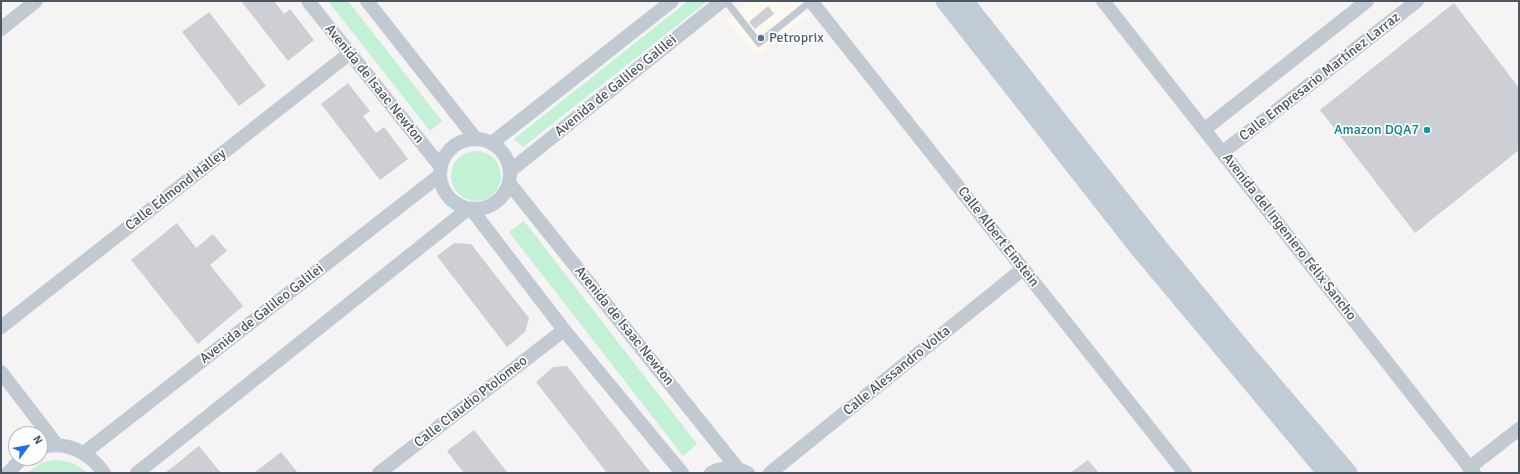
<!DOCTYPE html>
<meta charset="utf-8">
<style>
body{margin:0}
#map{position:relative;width:1520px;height:474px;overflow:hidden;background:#f5f3f3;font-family:Signika,sans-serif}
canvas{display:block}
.frame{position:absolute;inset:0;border:2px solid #4a5661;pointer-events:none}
.north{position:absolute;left:8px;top:426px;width:40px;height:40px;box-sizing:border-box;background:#fff;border:1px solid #b7bbc0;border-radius:50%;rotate:58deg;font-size:11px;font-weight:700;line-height:16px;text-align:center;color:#4a5661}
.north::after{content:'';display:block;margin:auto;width:14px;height:18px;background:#1a73e8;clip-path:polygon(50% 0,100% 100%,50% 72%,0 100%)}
</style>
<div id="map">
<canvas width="1520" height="474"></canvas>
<div class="frame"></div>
<div class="north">N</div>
</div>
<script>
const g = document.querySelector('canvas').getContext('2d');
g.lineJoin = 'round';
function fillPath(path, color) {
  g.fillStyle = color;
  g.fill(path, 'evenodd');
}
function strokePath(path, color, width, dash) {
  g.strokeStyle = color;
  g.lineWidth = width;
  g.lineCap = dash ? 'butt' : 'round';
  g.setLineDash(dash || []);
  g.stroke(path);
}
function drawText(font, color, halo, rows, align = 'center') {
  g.font = font + ' Signika,sans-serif';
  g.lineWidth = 3.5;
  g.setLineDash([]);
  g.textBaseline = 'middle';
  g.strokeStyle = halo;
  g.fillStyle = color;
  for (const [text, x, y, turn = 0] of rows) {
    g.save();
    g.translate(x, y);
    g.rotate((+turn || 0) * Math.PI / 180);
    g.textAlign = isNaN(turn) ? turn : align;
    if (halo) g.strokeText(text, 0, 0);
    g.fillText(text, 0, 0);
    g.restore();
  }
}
fillPath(new Path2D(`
 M751 1H797L808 15 757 56 727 19Z`), '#fdf9ef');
fillPath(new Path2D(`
 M328 1H348L442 121 430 131Z
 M688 1H708L523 147 514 139Z
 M451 176a25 25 0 1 1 50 0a25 25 0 1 1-50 0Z
 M524 221 697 444 683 456 509 232Z
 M56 460C69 461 78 464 87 473H27L41 463Z`), '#c3f1d5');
fillPath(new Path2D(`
 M241 1H274L284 14 290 9 314 40 288 61Z
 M1454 3 1519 88V150L1415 233 1320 110Z
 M768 6 774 14 755 29 749 22Z
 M209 12 266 86 239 106 182 32Z
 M348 83 370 111 363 116 376 133 384 127 408 159 380 180 321 104Z
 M177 223 196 248 213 234 227 251 210 265 243 306 198 344 131 260Z
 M454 243 471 244 529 318 525 332 507 347 437 256Z
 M567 366 651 473H607L536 382 553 367Z
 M474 430 508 473H464L447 451Z
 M199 446 221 473H165Z
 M281 452 298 473H254Z
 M1088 460 1099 473H1070Z`), '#cdcfd5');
strokePath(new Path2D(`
 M726 1 759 43 811 1`), '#c1cad2', 7);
strokePath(new Path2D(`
 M308 1 441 167
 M367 1 476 139
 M811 1 1185 473
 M1103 1 1474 473
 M1 29 36 1
 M1205 129 1367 1
 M440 174a35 35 0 1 1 70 0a35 35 0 1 1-70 0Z
 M492 143 672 1
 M1223 152 1417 1
 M510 171 722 1
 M509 183 738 469
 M472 210 564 330 682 473
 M1 327 350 53
 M1 372 57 445
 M40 448C65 439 90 453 104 473
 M84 453 440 175
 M1469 468 1519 429
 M8 473 22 458
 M137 473 468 209
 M379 473 564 330
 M711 473C723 466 735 467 748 473
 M770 473 1023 269`), '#c1cad2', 14);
strokePath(new Path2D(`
 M945 1 1138 247 1327 473
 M964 1 1158 247 1238 344 1348 473`), '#c1cbd6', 19);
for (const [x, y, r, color] of [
 [761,38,4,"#5c6f8a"],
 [1427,130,4,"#0f9aa8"]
]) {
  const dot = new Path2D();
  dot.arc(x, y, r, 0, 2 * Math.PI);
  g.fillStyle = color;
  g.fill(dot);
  strokePath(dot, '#fff', 1.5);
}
drawText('14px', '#4e5e75', '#fff', [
 ["Petroprix",769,38]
], 'left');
drawText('14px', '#4a5661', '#fff', [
 ["Calle Empresario Martínez Larraz",1320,77,-38],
 ["Avenida de Isaac Newton",374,84,51],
 ["Avenida de Galileo Galilei",616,86,-39],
 ["Calle Edmond Halley",176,190,-38],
 ["Calle Albert Einstein",998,237,52],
 ["Avenida del Ingeniero Félix Sancho",1289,237,52],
 ["Avenida de Galileo Galilei",262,314,-38],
 ["Avenida de Isaac Newton",624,326,51],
 ["Calle Alessandro Volta",897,371,-39],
 ["Calle Claudio Ptolomeo",471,402,-38]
]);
drawText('14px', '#0d838f', '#fff', [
 ["Amazon DQA7",1419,130]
], 'right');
</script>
